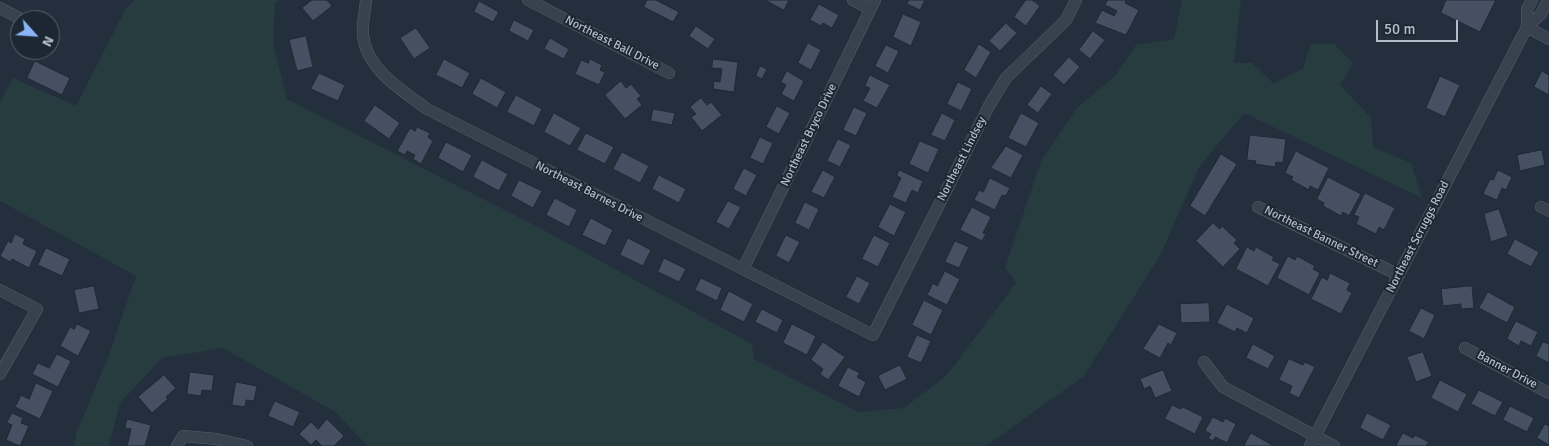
<!DOCTYPE html>
<style>
body{margin:0}
#map{position:relative;width:1549px;height:446px;overflow:hidden;background:#242f3e;font-family:Signika,sans-serif}
canvas{display:block}
.north{position:absolute;left:10px;top:10px;width:50px;height:50px;box-sizing:border-box;background:#1d2633;border:1px solid #59626f;border-radius:50%;rotate:116deg;font-size:14px;font-weight:700;line-height:20px;text-align:center;color:#b4bcc9}
.north::after{content:'';display:block;margin:auto;width:18px;height:22px;background:#8ab4f8;clip-path:polygon(50% 0,100% 100%,50% 72%,0 100%)}
.scale{position:absolute;left:1376px;top:20px;width:82px;height:22px;box-sizing:border-box;border:2px solid #b4bcc9;border-top:0;padding-left:6px;font-size:15px;line-height:18px;white-space:nowrap;color:#b4bcc9;-webkit-text-stroke:4px #1d2633;paint-order:stroke}
</style>
<div id="map">
<canvas width="1549" height="446"></canvas>
<div class="north">N</div>
<div class="scale">50 m</div>
</div>
<script>
const g = document.querySelector('canvas').getContext('2d');
g.lineJoin = 'round';
function fillPath(path, color) {
  g.fillStyle = color;
  g.fill(path, 'evenodd');
}
function strokePath(path, color, width, dash) {
  g.strokeStyle = color;
  g.lineWidth = width;
  g.lineCap = dash ? 'butt' : 'round';
  g.setLineDash(dash || []);
  g.stroke(path);
}
function drawText(font, color, halo, rows, align = 'center') {
  g.font = font + ' Signika,sans-serif';
  g.lineWidth = 4;
  g.setLineDash([]);
  g.textBaseline = 'middle';
  g.strokeStyle = halo;
  g.fillStyle = color;
  for (const [text, x, y, turn = 0] of rows) {
    g.save();
    g.translate(x, y);
    g.rotate((+turn || 0) * Math.PI / 180);
    g.textAlign = isNaN(turn) ? turn : align;
    if (halo) g.strokeText(text, 0, 0);
    g.fillText(text, 0, 0);
    g.restore();
  }
}
fillPath(new Path2D(`
 M134 0H280L275 3 273 43 287 99 540 228 752 344 754 359 859 412 904 408 946 376 1016 283 1005 268 1041 161 1077 108 1115 76 1136 45 1174 39 1182 0H1241L1234 63H1252L1274 84 1303 68 1311 44H1334L1353 63 1340 85 1371 118 1373 147 1411 163 1422 198 1244 113 1199 167 1161 254 1084 376 986 446H368L335 412 223 348 162 358 120 403 109 446H74L77 432 110 352 136 276 0 201V102L13 78 76 106 125 10Z`), '#263c3f');
const building = new Path2D(`
 M312 0H327L332 6 313 21 302 8Z
 M647 0H656L679 12 673 22 644 7Z
 M765 0H789L784 10Z
 M909 0H925L920 10 907 4Z
 M1026 0H1032L1040 6 1026 26 1014 17Z
 M1108 0H1126L1125 3 1139 10 1126 35 1095 23 1102 10 1114 16 1117 11 1105 5Z
 M1446 0H1496L1480 32 1441 13Z
 M479 1 499 12 493 22 474 12Z
 M819 4 839 15 832 28 823 23 821 26 810 20Z
 M903 14 921 22 911 46 893 37Z
 M514 20 534 30 528 41 509 31Z
 M1006 23 1017 33 1000 51 989 41Z
 M696 26 715 39 708 49 689 36Z
 M416 28 430 48 414 59 400 38Z
 M1093 31 1105 40 1090 59 1079 50Z
 M306 36 313 67 297 71 289 40Z
 M550 38 569 49 564 59 544 49Z
 M808 43 821 50 811 70 798 63Z
 M979 44 991 52 976 78 964 70Z
 M886 45 899 51 888 73 875 66Z
 M1069 57 1080 67 1064 85 1053 75Z
 M444 59 470 73 462 88 436 75Z
 M590 59 602 65 600 70 605 72 599 85 575 74 581 60 588 63Z
 M713 59 738 62 734 92 713 89 714 81 720 82 722 69 712 68Z
 M35 61 70 78 62 95 27 78Z
 M760 66 767 69 762 79 756 76Z
 M787 71 804 81 794 101 781 94 786 85 781 82Z
 M1542 71 1549 75V95L1534 87Z
 M319 73 345 85 338 101 311 89Z
 M870 75 890 85 877 108 863 101 870 88 865 86Z
 M1440 76 1460 85 1445 117 1426 108Z
 M481 78 506 92 497 108 472 94Z
 M621 81 626 88 631 84 641 96 637 99 642 105 625 119 605 95Z
 M958 82 972 89 961 111 947 104Z
 M1041 86 1052 94 1038 113 1027 105Z
 M516 95 542 109 534 126 507 112Z
 M701 98 707 105 711 102 722 115 702 131 691 117 696 114 690 107Z
 M375 105 400 123 389 139 364 121Z
 M777 106 790 113 779 134 766 127Z
 M854 107 867 113 856 136 843 130Z
 M653 109 675 113 672 125 651 121Z
 M554 113 581 128 570 146 544 132Z
 M942 113 955 120 945 141 931 135Z
 M1021 113 1039 123 1026 147 1008 138Z
 M417 127 430 133 428 137 433 141 421 164 413 159 415 155 407 151 405 155 397 151 410 128 415 131Z
 M586 133 614 147 605 164 577 150Z
 M1250 135 1286 139 1283 163 1276 162 1275 167 1255 164 1256 161 1247 160Z
 M760 137 773 143 763 164 750 158Z
 M838 139 851 145 840 167 827 161Z
 M920 141 939 149 928 173 909 164Z
 M446 142 472 155 463 172 438 158Z
 M1006 146 1023 155 1011 178 991 168Z
 M1542 150 1545 165 1520 171 1517 155Z
 M1296 151 1329 168 1318 190 1310 186 1309 190 1291 180 1293 177 1285 173Z
 M622 152 649 166 640 183 613 169Z
 M1221 154 1237 164 1205 216 1190 206Z
 M482 160 508 174 499 191 473 177Z
 M744 168 757 175 746 196 733 189Z
 M823 170 835 177 824 198 811 192Z
 M899 170 923 181 918 193 912 190 906 203 892 197 901 178 897 176Z
 M1498 170 1512 177 1506 190 1502 188 1497 200 1483 194 1490 179 1493 180Z
 M659 175 686 189 679 203 652 189Z
 M1328 177 1361 194 1349 216 1343 212 1341 216 1323 206 1324 203 1317 199Z
 M990 178 1010 188 1006 196 1002 195 995 210 974 200 979 190 983 192Z
 M519 180 542 191 533 208 511 196Z
 M1365 193 1395 208 1384 230 1379 227 1376 234 1356 224 1359 217 1354 215Z
 M555 198 577 210 569 227 546 215Z
 M728 201 741 207 729 229 716 222Z
 M805 202 819 209 809 230 795 223Z
 M890 204 906 212 894 236 878 227Z
 M972 207 991 217 983 233 986 234 982 241 960 230Z
 M1499 209 1508 236 1491 242 1484 214Z
 M591 218 613 230 605 246 582 235Z
 M1213 223 1220 229 1222 226 1237 240 1234 243 1240 249 1223 267 1196 241Z
 M15 234 25 239 23 244 37 251 29 268 12 259 10 262 0 256 8 241 11 243Z
 M786 235 800 242 789 263 776 256Z
 M874 235 890 243 878 267 862 259Z
 M628 238 651 250 643 266 620 255Z
 M1515 239 1539 252 1531 267 1507 254Z
 M955 241 969 247 959 268 945 262Z
 M1247 247 1254 251 1256 247 1274 257 1272 260 1280 264 1268 286 1236 269Z
 M46 248 70 259 62 276 38 265Z
 M1288 256 1295 260 1297 256 1315 266 1313 269 1320 273 1309 295 1277 278Z
 M664 258 686 269 679 282 658 272Z
 M945 271 960 279 947 305 927 295 933 283 937 286Z
 M1330 273 1350 283 1347 290 1352 293 1341 314 1311 299 1322 277 1327 280Z
 M857 276 870 283 859 304 846 297Z
 M701 278 722 288 717 301 695 290Z
 M94 286 99 309 79 313 74 290Z
 M1472 286 1474 308 1461 309V304L1443 306 1441 289Z
 M729 291 753 304 744 322 720 310Z
 M1488 292 1515 307 1507 323 1479 308Z
 M924 300 943 310 931 335 912 325Z
 M1209 303 1210 322 1181 323 1180 304Z
 M1227 304 1254 318 1247 333 1237 328 1235 332 1217 323Z
 M1421 308 1435 315 1424 339 1409 331Z
 M762 309 783 320 777 333 755 322Z
 M1516 321 1538 332 1531 346 1521 341 1519 346 1507 339Z
 M77 324 91 331 78 356 60 346 70 327 74 329Z
 M792 324 816 336 807 355 783 343Z
 M1159 324 1177 333 1171 345 1168 343 1160 358 1143 349Z
 M917 335 931 341 921 363 907 357Z
 M823 342 845 357 828 380 820 374 823 369 811 360Z
 M1543 342 1549 344V363L1536 356Z
 M1253 344 1275 356 1268 369 1246 358Z
 M1423 352 1432 376 1416 382 1407 357Z
 M57 354 71 361 58 387 32 374 38 363 49 368Z
 M1289 359 1303 365 1305 362 1315 367 1299 398 1289 393 1292 386 1279 380Z
 M900 365 907 379 885 390 878 376Z
 M848 367 860 373 857 377 866 382 859 397 838 386Z
 M1163 370 1172 391 1155 398 1150 386 1144 389 1140 379Z
 M190 372 214 375 212 391 202 390 201 396 187 394Z
 M164 375 176 388 166 397 168 399 152 413 138 397Z
 M1440 380 1467 394 1458 412 1431 398Z
 M236 382 257 386 254 401 246 400 245 407 232 405Z
 M36 383 53 391 40 419 15 407 21 395 29 399Z
 M1479 390 1503 402 1495 416 1471 404Z
 M275 401 300 412 293 427 268 416Z
 M1172 405 1181 409 1183 407 1203 417 1195 434 1165 419Z
 M1510 406 1534 418 1527 432 1503 420Z
 M12 413 23 418 21 423 29 426 20 446 6 440 12 425 7 423Z
 M1367 413 1391 425 1383 440 1360 428Z
 M1213 417 1223 422 1225 418 1236 424 1227 443 1215 437 1213 441 1208 438 1211 434 1205 431Z
 M127 419 151 425 145 446H127L131 429 125 428Z
 M327 419 344 436 334 446H322L316 440 311 445 299 434 311 422 318 429Z
 M1545 424 1549 426V445L1537 438Z
 M1251 433 1274 446H1244Z
 M1403 433 1413 438 1415 435 1429 442 1426 446H1396Z`);
fillPath(building, '#455162');
strokePath(building, '#1f2835', 1);
const minor = new Path2D(`
 M366 0C365 11 362 24 363 35 366 69 402 90 427 109L873 335 990 104 1006 78 1066 20 1076 0
 M528 0 669 73
 M853 0 870 9
 M0 8 19 18
 M1527 27V9L1532 0
 M1527 27 1549 39
 M1258 207 1399 275
 M1541 207 1549 211
 M743 269 875 0
 M0 290 37 309 0 374
 M1465 348 1549 393
 M1204 362 1223 387 1334 446
 M177 446 183 436 216 439 247 446
 M1310 446 1527 27 1541 14 1548 0`);
strokePath(minor, '#565f6c', 12);
strokePath(minor, '#38414e', 11);
drawText('12px', '#b4bcc9', '#1d2633', [
 ["Northeast Ball Drive",612,43,27],
 ["Northeast Bryco Drive",809,135,-64],
 ["Northeast Lindsey",962,159,-63],
 ["Northeast Barnes Drive",589,192,27],
 ["Northeast Banner Street",1321,237,26],
 ["Northeast Scruggs Road",1418,237,-63],
 ["Banner Drive",1507,370,28]
]);
</script>
